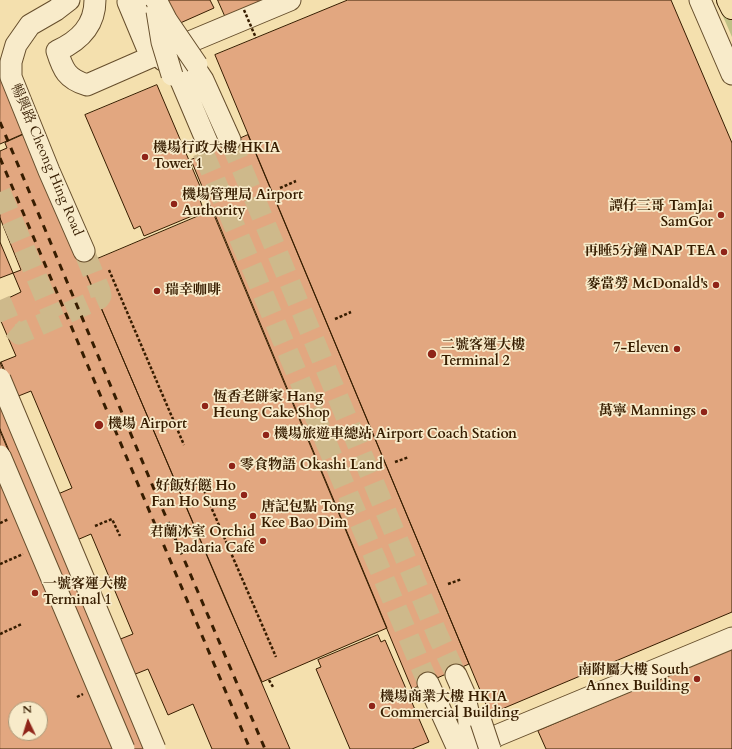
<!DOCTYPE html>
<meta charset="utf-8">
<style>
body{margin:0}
#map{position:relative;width:732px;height:749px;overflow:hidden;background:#f4e0ae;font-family:Cardo,serif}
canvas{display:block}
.north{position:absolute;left:8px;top:701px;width:40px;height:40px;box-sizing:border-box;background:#f8ebca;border:1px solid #ab9979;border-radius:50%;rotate:356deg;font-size:11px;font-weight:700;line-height:16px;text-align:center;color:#371d00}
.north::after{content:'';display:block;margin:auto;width:14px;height:18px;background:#8f2418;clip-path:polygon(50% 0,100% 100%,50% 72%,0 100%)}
</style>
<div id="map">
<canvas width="732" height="749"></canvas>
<div class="north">N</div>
</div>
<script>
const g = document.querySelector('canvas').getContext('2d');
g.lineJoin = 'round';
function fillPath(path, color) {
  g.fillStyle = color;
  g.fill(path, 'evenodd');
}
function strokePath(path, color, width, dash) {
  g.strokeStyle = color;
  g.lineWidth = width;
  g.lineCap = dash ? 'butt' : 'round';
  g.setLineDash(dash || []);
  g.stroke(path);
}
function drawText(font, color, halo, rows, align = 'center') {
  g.font = font + ' Cardo,"Noto Serif TC",serif';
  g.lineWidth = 3.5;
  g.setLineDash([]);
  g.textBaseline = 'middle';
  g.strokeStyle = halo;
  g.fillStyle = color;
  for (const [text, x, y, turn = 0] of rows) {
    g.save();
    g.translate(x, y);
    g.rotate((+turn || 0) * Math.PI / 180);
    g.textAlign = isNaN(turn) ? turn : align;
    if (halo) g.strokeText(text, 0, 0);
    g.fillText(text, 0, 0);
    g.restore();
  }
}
fillPath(new Path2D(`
 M716 0H732V37Z`), '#c0c186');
const building = new Path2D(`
 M168 0H210L214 8 178 24Z
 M218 0H268L226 18Z
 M348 0H671L732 143V612L490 714 215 55Z
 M0 74 25 133 0 144Z
 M157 85 205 198 200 200 204 211 144 236 140 226 134 229 85 115Z
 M25 134 108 324 290 749H212L193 704 168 715 148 669 133 675 118 640 133 634 91 534 77 540 58 494 72 488 31 391 16 397 1 362 16 356 0 319V302L21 292 0 242V151L7 148 5 143Z
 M248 135 469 664 412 689 191 160Z
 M213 210 387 628 262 682 227 603 83 265Z
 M0 218 21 270 0 278Z
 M0 362 162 749H134L0 431Z
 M0 429 40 525 134 749H0ZM16 709H40V733H16Z
 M378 635 381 642 385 640 429 742 412 749H350L316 669 321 667 318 660Z
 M732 649V749H546L538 731Z`);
fillPath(building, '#e2a780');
strokePath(building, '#371d00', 1);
strokePath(new Path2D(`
 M230 140 438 636 456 675
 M203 152 428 683
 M0 192 54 318
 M0 300 12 328 19 334 99 299 101 296 100 291 84 251`), '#ceb98b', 21, [21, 10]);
const minor = new Path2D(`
 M69 0 56 10 30 25 16 45 11 62V77L49 171 84 251
 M95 0C95 26 79 41 57 51 63 70 67 79 87 85L151 57
 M134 0 166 35 180 46 189 59 203 80 230 140
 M700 0 732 74
 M128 2 151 57
 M180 46 290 0
 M163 60 169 61 179 76 207 142
 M456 675 464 693 468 711 471 749
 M428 683 458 749
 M481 749 483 746 496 736 732 638`);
const major = new Path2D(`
 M728 0 732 8`);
strokePath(minor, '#664e2c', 23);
strokePath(major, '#371d00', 24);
strokePath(new Path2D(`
 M280 188 296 181
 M109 270 184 445
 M335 319 351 312
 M395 462 409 457
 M202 486 276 657
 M95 526 112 519 120 536
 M448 584 462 579
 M0 634 22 624
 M269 680 273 687`), '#371d00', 2.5, [3, 2]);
strokePath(minor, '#f8ebca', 21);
strokePath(major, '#f4e0ae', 22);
strokePath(new Path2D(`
 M0 122 151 482 265 749
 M0 158 250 749`), '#371d00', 3, [7, 7]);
const minorBridge = new Path2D(`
 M156 0 167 21 197 65
 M157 11 162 42 172 75
 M0 379 155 749
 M0 456 124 749
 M481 722 490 749`);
strokePath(minorBridge, '#664e2c', 23, []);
strokePath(new Path2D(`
 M244 10 256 38
 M0 523 9 519
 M0 564 23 554
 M77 697 83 694`), '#371d00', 2.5, [3, 2]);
strokePath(minorBridge, '#f8ebca', 21);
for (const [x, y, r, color] of [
 [145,157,4,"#8f2418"],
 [174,204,4,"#8f2418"],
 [721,215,4,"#8f2418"],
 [724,252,4,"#8f2418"],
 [716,285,4,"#8f2418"],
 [157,291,4,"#8f2418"],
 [677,349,4,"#8f2418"],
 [432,354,5,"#8f2418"],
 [205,406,4,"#8f2418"],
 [704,412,4,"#8f2418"],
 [99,425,5,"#8f2418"],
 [266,435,4,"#8f2418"],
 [232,466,4,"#8f2418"],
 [244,495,4,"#8f2418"],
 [253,516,4,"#8f2418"],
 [263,541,4,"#8f2418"],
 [35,593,4,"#8f2418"],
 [697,679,4,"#8f2418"],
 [372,706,4,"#8f2418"]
]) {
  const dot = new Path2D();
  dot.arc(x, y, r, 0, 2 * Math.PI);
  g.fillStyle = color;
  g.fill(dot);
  strokePath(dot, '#f8ebca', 1.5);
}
drawText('bold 14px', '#371d00', '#f8ebca', [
 ["機場行政大樓 HKIA",153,149],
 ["Tower 1",153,165],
 ["機場管理局 Airport",182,196],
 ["Authority",182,212],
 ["譚仔三哥 TamJai",713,207,"right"],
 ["SamGor",713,223,"right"],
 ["再睡5分鐘 NAP TEA",716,252,"right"],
 ["麥當勞 McDonald's",708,285,"right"],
 ["瑞幸咖啡",165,291],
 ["二號客運大樓",441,346],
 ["Terminal 2",441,362],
 ["7-Eleven",669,349,"right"],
 ["恆香老餅家 Hang",213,398],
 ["Heung Cake Shop",213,414],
 ["萬寧 Mannings",696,412,"right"],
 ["機場 Airport",108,425],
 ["機場旅遊車總站 Airport Coach Station",274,435],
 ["零食物語 Okashi Land",240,466],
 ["好飯好餸 Ho",236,487,"right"],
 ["Fan Ho Sung",236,503,"right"],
 ["唐記包點 Tong",261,508],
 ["Kee Bao Dim",261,524],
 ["君蘭冰室 Orchid",255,533,"right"],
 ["Padaria Café",255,549,"right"],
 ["一號客運大樓",43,585],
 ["Terminal 1",43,601],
 ["南附屬大樓 South",689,671,"right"],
 ["Annex Building",689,687,"right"],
 ["機場商業大樓 HKIA",380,698],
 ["Commercial Building",380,714]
], 'left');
drawText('14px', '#371d00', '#f8ebca', [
 ["暢興路 Cheong Hing Road",46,160,67]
]);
</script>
